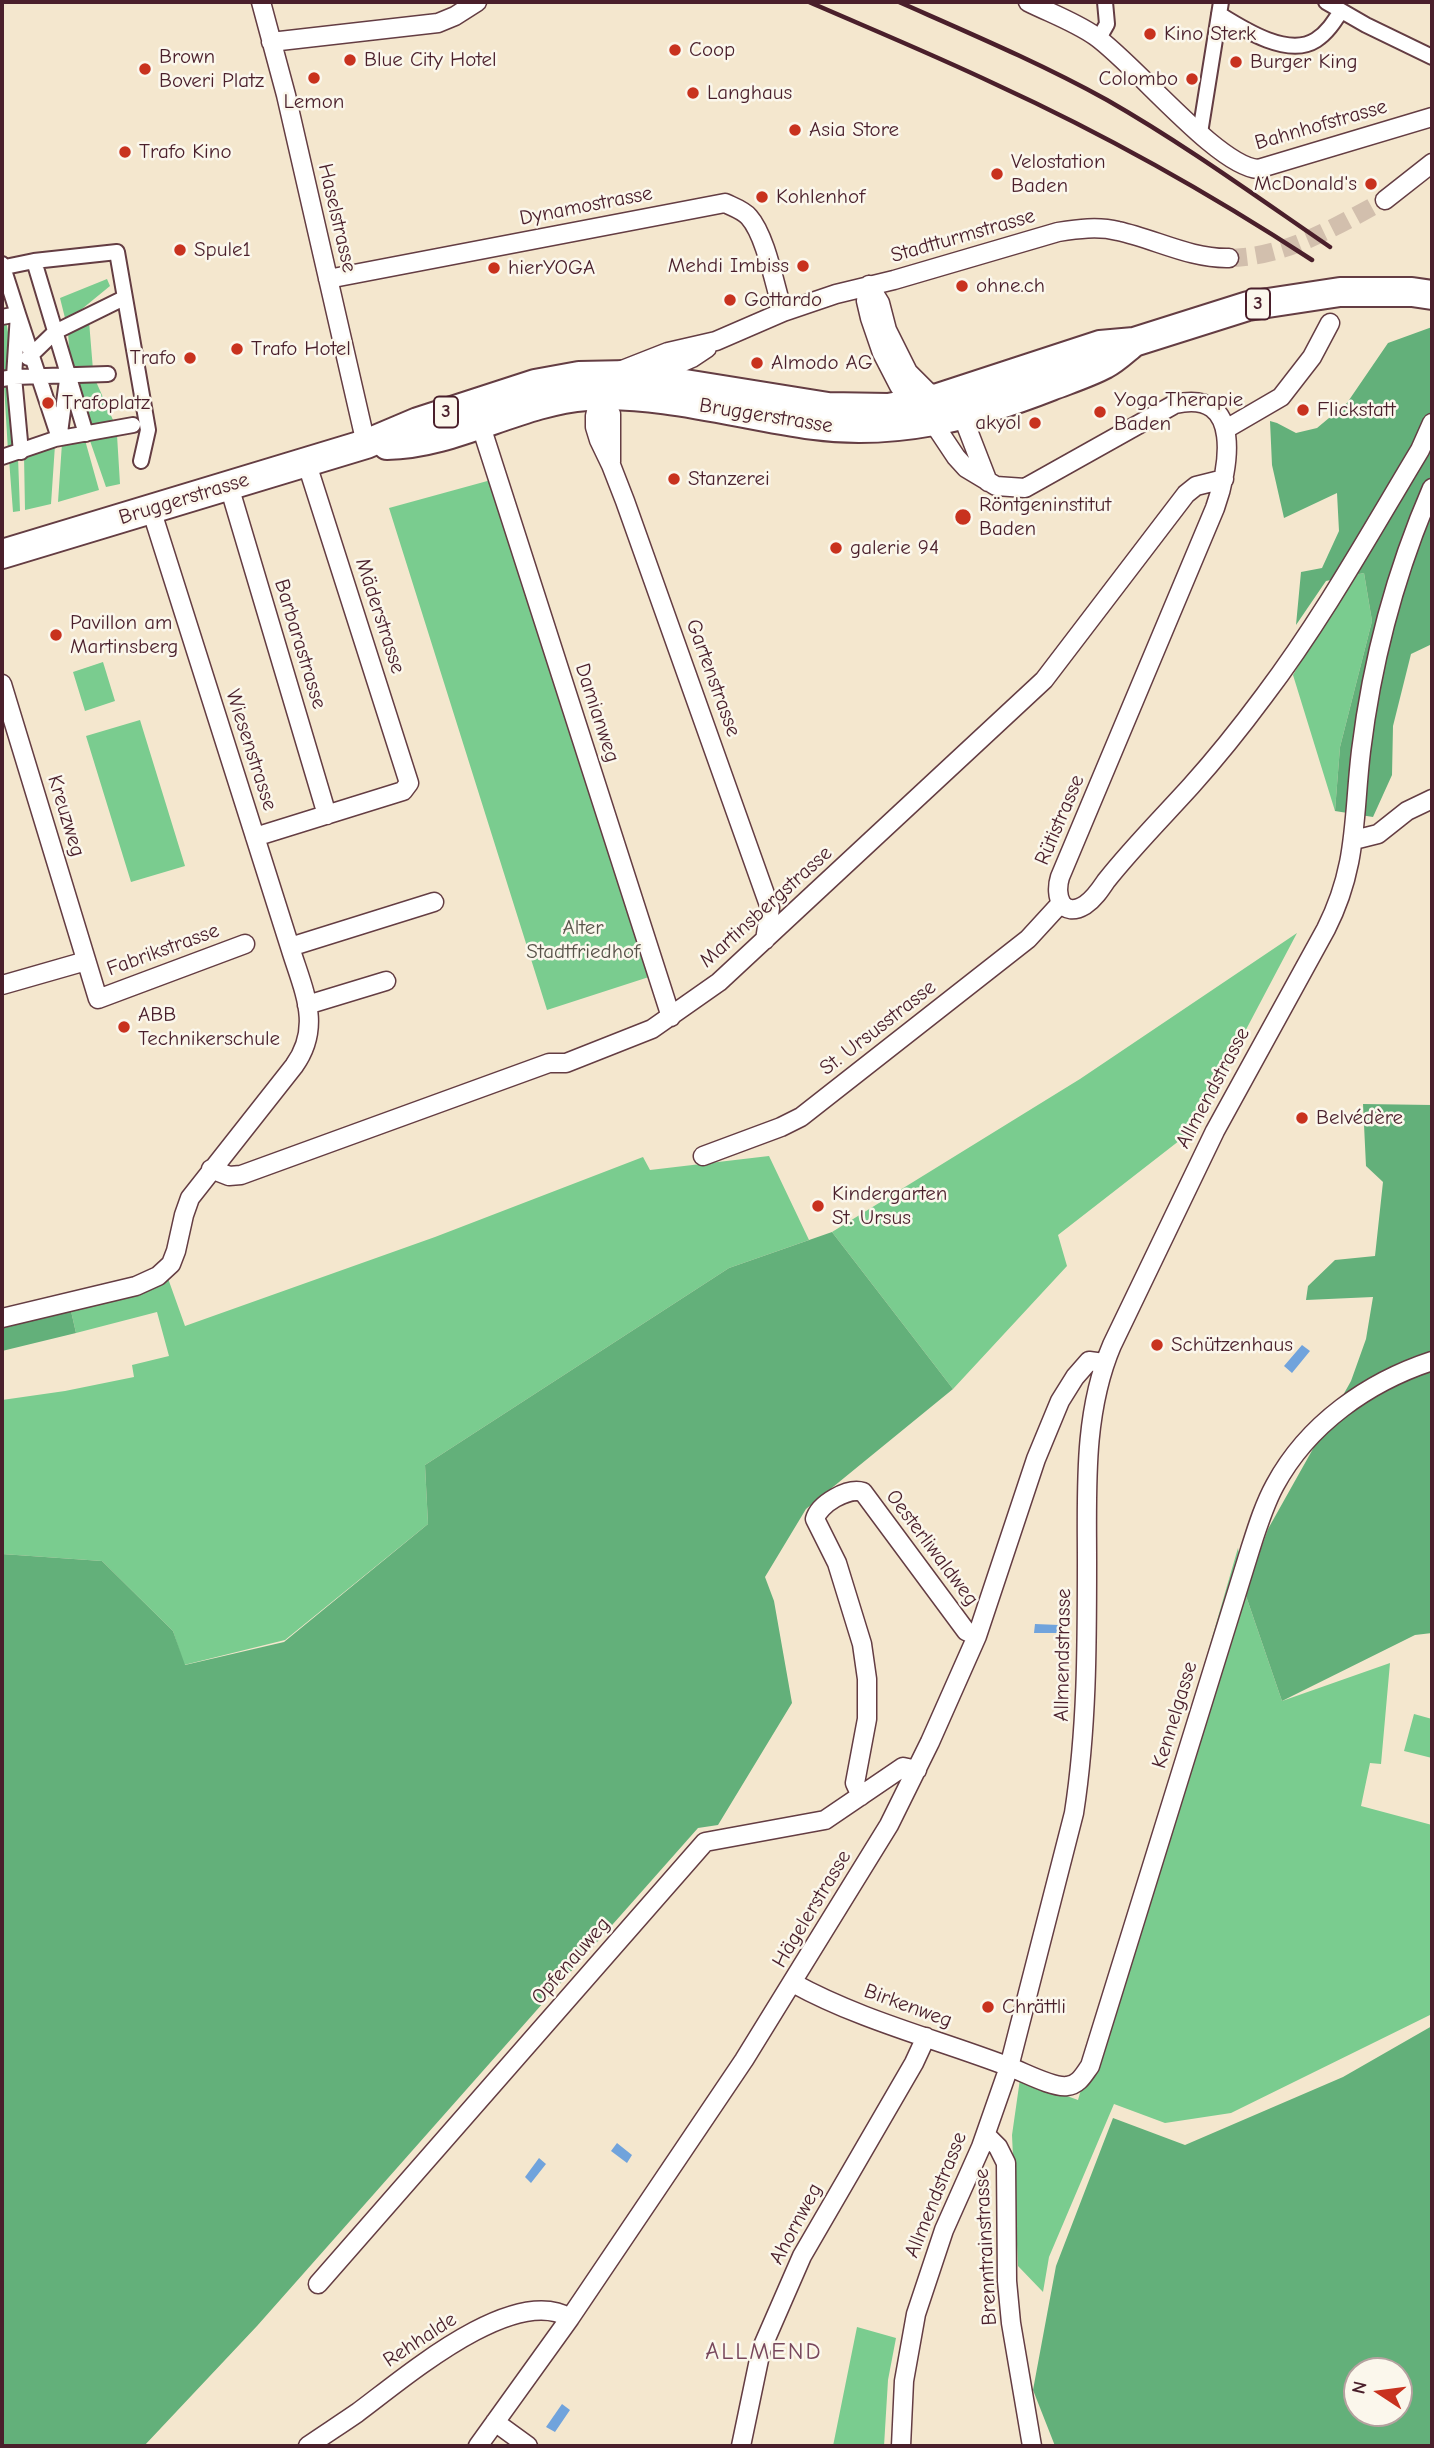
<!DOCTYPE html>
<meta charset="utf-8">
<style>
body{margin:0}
#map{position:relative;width:1434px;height:2448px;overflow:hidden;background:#f4e7ce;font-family:"Comic Neue",sans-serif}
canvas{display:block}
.frame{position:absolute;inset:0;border:4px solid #4a1f2b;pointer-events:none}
.north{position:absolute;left:1343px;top:2357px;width:70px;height:70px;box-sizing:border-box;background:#fbf7ec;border:2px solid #b4a19f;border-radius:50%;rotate:283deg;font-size:19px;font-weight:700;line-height:28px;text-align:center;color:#4a1f2b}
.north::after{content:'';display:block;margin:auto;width:24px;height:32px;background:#c8321e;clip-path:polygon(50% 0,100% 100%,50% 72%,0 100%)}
</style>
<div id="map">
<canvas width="1434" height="2448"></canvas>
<div class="frame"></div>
<div class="north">N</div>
</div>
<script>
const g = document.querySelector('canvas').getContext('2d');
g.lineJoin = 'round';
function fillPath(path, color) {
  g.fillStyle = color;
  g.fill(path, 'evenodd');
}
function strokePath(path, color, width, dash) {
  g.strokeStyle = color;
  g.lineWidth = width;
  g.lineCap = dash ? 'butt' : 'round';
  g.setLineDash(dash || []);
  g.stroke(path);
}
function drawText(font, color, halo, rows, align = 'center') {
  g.font = font + ' "Comic Neue",sans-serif';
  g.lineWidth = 5;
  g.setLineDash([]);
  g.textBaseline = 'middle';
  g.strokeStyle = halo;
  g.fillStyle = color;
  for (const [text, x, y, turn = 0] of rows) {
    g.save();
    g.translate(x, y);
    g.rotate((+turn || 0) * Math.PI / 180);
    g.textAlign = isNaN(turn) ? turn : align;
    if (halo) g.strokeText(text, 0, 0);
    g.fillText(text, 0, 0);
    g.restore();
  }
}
fillPath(new Path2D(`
 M107 279 110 286 66 322 60 298Z
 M6 320 14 369 3 373 2 321Z
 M89 321 93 370 70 368 68 330Z
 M94 377 113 420 89 429 73 379Z
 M13 383 18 449 8 451 4 385Z
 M117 435 120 484 106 487 89 438Z
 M85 440 99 490 58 502 62 443Z
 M55 445 51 504 25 510 24 455Z
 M18 457 20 511 13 512 9 459Z
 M491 480 652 976 547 1010 389 508Z
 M1364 573 1372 621 1340 747 1335 811 1293 675 1350 576Z
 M103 662 115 701 85 711 73 672Z
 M140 720 185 866 131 882 86 736Z
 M1297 933 1193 1130 1058 1235 1067 1266 953 1389 832 1232 1080 1079Z
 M769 1156 809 1240 729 1268 425 1465 428 1524 285 1640 184 1665 173 1631 102 1561 2 1554V1400L65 1391 134 1377 132 1365 169 1356 157 1312 76 1333 69 1302 165 1270 185 1326 435 1237 643 1157 650 1170Z
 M1238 1548 1245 1593 1282 1701 1390 1663 1381 1764 1370 1763 1361 1806 1432 1825V2014L1231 2113 1165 2123 1114 2104 1049 2257 1043 2292 1018 2266 1012 2135 1020 2079 1078 2100Z
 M1414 1714 1432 1719V1758L1404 1751Z
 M857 2327 896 2338 888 2380 884 2446H833Z`), '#7acc8f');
fillPath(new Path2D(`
 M1432 327V644L1411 654 1393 726 1392 775 1373 817 1335 811 1340 747 1372 621 1364 573 1326 581 1296 625 1301 572 1322 568 1339 531 1337 493 1284 518 1272 465 1270 421 1277 423 1296 433 1317 428 1347 403 1388 343Z
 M1363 1104 1432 1105V1633L1415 1635 1282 1701 1245 1593 1268 1529 1351 1381 1366 1339 1373 1297 1306 1300 1308 1286 1335 1260 1375 1256 1383 1182 1366 1166Z
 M832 1232 953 1389 806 1509 765 1577 774 1601 792 1703 718 1825 698 1828 257 2326 144 2446H2V1554L102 1561 173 1631 185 1665 284 1642 428 1524 425 1465 729 1268Z
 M69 1302 76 1333 2 1351V1318Z
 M1432 2026V2446H1055L1033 2390 1056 2266 1113 2118 1185 2145 1343 2077ZM1399 2371V2413H1357V2371Z`), '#63b07a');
fillPath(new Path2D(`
 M1302 1345 1310 1351 1292 1373 1284 1366Z
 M1035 1624 1059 1625V1633H1034Z
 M617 2143 632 2155 627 2163 611 2151Z
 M539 2158 546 2164 531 2183 525 2177Z
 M562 2404 570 2410 555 2432 546 2427Z`), '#70a3dc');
strokePath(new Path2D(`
 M1229 258C1287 257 1336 226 1385 200`), '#d2bfad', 18, [18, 9]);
const pedestrian = new Path2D(`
 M1326 2 1366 25 1432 57
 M1219 14C1243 29 1288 58 1316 40 1327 33 1334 22 1341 11
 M1099 38 1107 24 1105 2
 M1200 133 1221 2
 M34 261 86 434
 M2 264 18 314 14 377 21 452
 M5 267 34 261 117 252 148 430 141 461
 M2 317 18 314 59 438
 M28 358 55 332 124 298
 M2 379 14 377 108 374
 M60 433 67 380
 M2 457 55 439 133 425`);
const minor = new Path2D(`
 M261 2 286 95 366 444
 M1028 2C1050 13 1075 22 1095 36 1134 63 1217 166 1258 169L1432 117
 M271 42 438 23 455 16 477 2
 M1385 200 1432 163
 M328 279 725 203C733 207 743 210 749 217 766 236 775 287 783 312
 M869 285 866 301 870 318 882 353 899 386 932 421 956 457 966 468 996 486 1025 488 1175 404C1244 388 1229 470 1215 508L1060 877C1054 896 1062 919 1085 905 1094 899 1100 890 1106 881 1132 848 1162 818 1191 786 1217 757 1241 727 1264 696 1323 618 1370 533 1420 450L1432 423
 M869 285 880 303 887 330 908 372 928 392 962 415 988 482
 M651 376 692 358 707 348
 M597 392 611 414V462
 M480 423 671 1017
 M1226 429 1281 397 1312 357 1330 323
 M229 486 327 815
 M2 684 98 999 245 944
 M255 837 403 791 409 783 306 461
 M1354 840 1378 834 1407 811 1432 799
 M765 940 770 908 625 501 611 465 599 440 595 427V416L600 396 612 374 668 352 716 341 783 312 836 294 894 280 1058 232C1077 229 1098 226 1118 231 1155 239 1191 259 1229 258
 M290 947 434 902
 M2 985 86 961
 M307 1005 386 981
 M703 1156 781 1127 801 1117 1028 939 1061 903
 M211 1169 229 1176 241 1175 549 1063H566L652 1029 719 982 1044 680 1186 494 1196 486 1224 479
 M2 1318 136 1286 158 1276 171 1264 176 1251 184 1215 190 1198 294 1066C323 1026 303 990 290 947L151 509
 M861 1796 855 1783 867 1719V1679L862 1644 837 1563 815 1519C819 1504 848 1487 863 1492L966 1631 977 1636
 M793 1983C860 2020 936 2039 1007 2066 1022 2071 1052 2088 1067 2086 1079 2085 1084 2074 1090 2066L1250 1550C1257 1528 1264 1505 1275 1485 1308 1424 1368 1382 1432 1361
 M986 2135 998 2147 1006 2163 1007 2281 1011 2323 1032 2446
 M318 2284 705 1842 825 1820 903 1767 917 1770
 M495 2422 528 2446
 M308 2446C324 2435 341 2424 357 2413 402 2380 513 2283 570 2318
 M478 2446 570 2318 744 2060 889 1825 930 1742 977 1636 1036 1459 1060 1401 1075 1377 1089 1361 1104 1363
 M741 2446 761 2350 802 2256 914 2063 926 2037
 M901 2446 904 2381 916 2314 944 2230 981 2147 1009 2067 1074 1813C1087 1729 1087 1646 1087 1561 1087 1489 1083 1413 1112 1345L1215 1131 1326 929C1358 866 1353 818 1361 751 1372 661 1396 571 1432 488`);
const primary = new Path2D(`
 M387 445C456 444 518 401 587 396 663 391 739 415 813 425 894 436 975 416 1051 386 1069 379 1088 373 1105 364 1115 359 1125 349 1134 342
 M2 554 366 444 418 422 535 384 579 376 629 375 828 407 889 408 938 398 1100 345 1134 342 1248 306 1340 292H1412L1432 295`);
strokePath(pedestrian, '#643d43', 18);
strokePath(minor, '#643d43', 21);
strokePath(primary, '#643d43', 32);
strokePath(pedestrian, '#fff', 14);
strokePath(minor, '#fff', 18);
strokePath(primary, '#fff', 28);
strokePath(new Path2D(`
 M809 2C871 29 934 55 995 84 1104 134 1211 194 1312 260
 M899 2C969 33 1040 63 1107 100 1184 144 1257 197 1330 247`), '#4a1f2b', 4.5);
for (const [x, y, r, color] of [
 [1150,34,7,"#c8321e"],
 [675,50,7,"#c8321e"],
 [350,60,7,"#c8321e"],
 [1236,62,7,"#c8321e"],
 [145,69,7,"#c8321e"],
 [314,78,7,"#c8321e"],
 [1192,79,7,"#c8321e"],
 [693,93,7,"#c8321e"],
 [795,130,7,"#c8321e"],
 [125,152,7,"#c8321e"],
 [997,174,7,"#c8321e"],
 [1371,184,7,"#c8321e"],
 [762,197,7,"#c8321e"],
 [180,250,7,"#c8321e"],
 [803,266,7,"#c8321e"],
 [494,268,7,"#c8321e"],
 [962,286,7,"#c8321e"],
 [730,300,7,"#c8321e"],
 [237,349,7,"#c8321e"],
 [190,358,7,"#c8321e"],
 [757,363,7,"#c8321e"],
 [48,403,7,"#c8321e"],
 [1303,410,7,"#c8321e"],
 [1100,412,7,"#c8321e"],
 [1035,423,7,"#c8321e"],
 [674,479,7,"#c8321e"],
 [963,517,9,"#c8321e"],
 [836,548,7,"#c8321e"],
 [56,635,7,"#c8321e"],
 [124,1027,7,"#c8321e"],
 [1302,1118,7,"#c8321e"],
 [818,1206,7,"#c8321e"],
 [1157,1345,7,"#c8321e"],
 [988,2007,7,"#c8321e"]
]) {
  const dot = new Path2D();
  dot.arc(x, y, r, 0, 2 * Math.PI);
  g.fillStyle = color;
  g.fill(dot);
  strokePath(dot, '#fbf7ec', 2.5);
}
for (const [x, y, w] of [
 [1258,304,24],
 [446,412,24]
]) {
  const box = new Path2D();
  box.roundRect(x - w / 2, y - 15.5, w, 31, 5);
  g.fillStyle = '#fbf7ec';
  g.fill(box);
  strokePath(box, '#4a1f2b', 2);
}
drawText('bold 19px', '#4a1f2b', null, [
 ["3",1258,304],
 ["3",446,412]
]);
drawText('21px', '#4a1f2b', '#fbf7ec', [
 ["Kino Sterk",1164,34],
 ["Coop",689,50],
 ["Brown",159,57],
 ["Boveri Platz",159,81],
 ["Blue City Hotel",364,60],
 ["Burger King",1250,62],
 ["Colombo",1178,79,"right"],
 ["Langhaus",707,93],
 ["Lemon",314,102,"center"],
 ["Asia Store",809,130],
 ["Trafo Kino",139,152],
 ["Velostation",1011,162],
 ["Baden",1011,186],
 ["McDonald's",1357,184,"right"],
 ["Kohlenhof",776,197],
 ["Spule1",194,250],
 ["Mehdi Imbiss",789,266,"right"],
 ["hierYOGA",508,268],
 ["ohne.ch",976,286],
 ["Gottardo",744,300],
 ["Trafo Hotel",251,349],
 ["Trafo",176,358,"right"],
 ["Almodo AG",771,363],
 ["Yoga Therapie",1114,400],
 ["Baden",1114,424],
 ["Trafoplatz",62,403],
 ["Flickstatt",1317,410],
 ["akyol",1021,423,"right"],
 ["Stanzerei",688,479],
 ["Röntgeninstitut",979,505],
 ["Baden",979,529],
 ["galerie 94",850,548],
 ["Pavillon am",70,623],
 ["Martinsberg",70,647],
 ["ABB",138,1015],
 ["Technikerschule",138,1039],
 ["Belvédère",1316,1118],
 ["Kindergarten",832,1194],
 ["St. Ursus",832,1218],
 ["Schützenhaus",1171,1345],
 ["Chrättli",1002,2007]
], 'left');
drawText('21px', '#4a1f2b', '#fbf7ec', [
 ["Bahnhofstrasse",1321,125,-16],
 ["Dynamostrasse",586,206,-11],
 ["Haselstrasse",337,218,77],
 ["Stadtturmstrasse",963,236,-16],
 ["Bruggerstrasse",766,416,9],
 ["Bruggerstrasse",184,499,-17],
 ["Mäderstrasse",380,616,72],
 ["Barbarastrasse",300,644,73],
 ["Gartenstrasse",713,678,70],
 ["Damianweg",597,713,72],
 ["Wiesenstrasse",251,750,72],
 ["Kreuzweg",66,816,73],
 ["Rütistrasse",1060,820,-67],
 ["Martinsbergstrasse",766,907,-42],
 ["Fabrikstrasse",163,950,-20],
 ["St. Ursusstrasse",878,1028,-38],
 ["Allmendstrasse",1213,1088,-62],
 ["Oesterliwaldweg",932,1548,53],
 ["Allmendstrasse",1063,1655,-89],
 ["Kennelgasse",1175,1715,-73],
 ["Hägelerstrasse",812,1909,-59],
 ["Opfenauweg",571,1961,-49],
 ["Birkenweg",908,2006,20],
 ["Allmendstrasse",936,2195,-68],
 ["Ahornweg",796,2224,-62],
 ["Brenntrainstrasse",986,2247,-93],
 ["Rehhalde",420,2340,-33]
]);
drawText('21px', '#585349', '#fbf7ec', [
 ["Alter",583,928],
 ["Stadtfriedhof",583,952]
]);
g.letterSpacing = '2px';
drawText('24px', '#78475c', '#fbf7ec', [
 ["ALLMEND",764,2352]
]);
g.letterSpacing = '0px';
</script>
